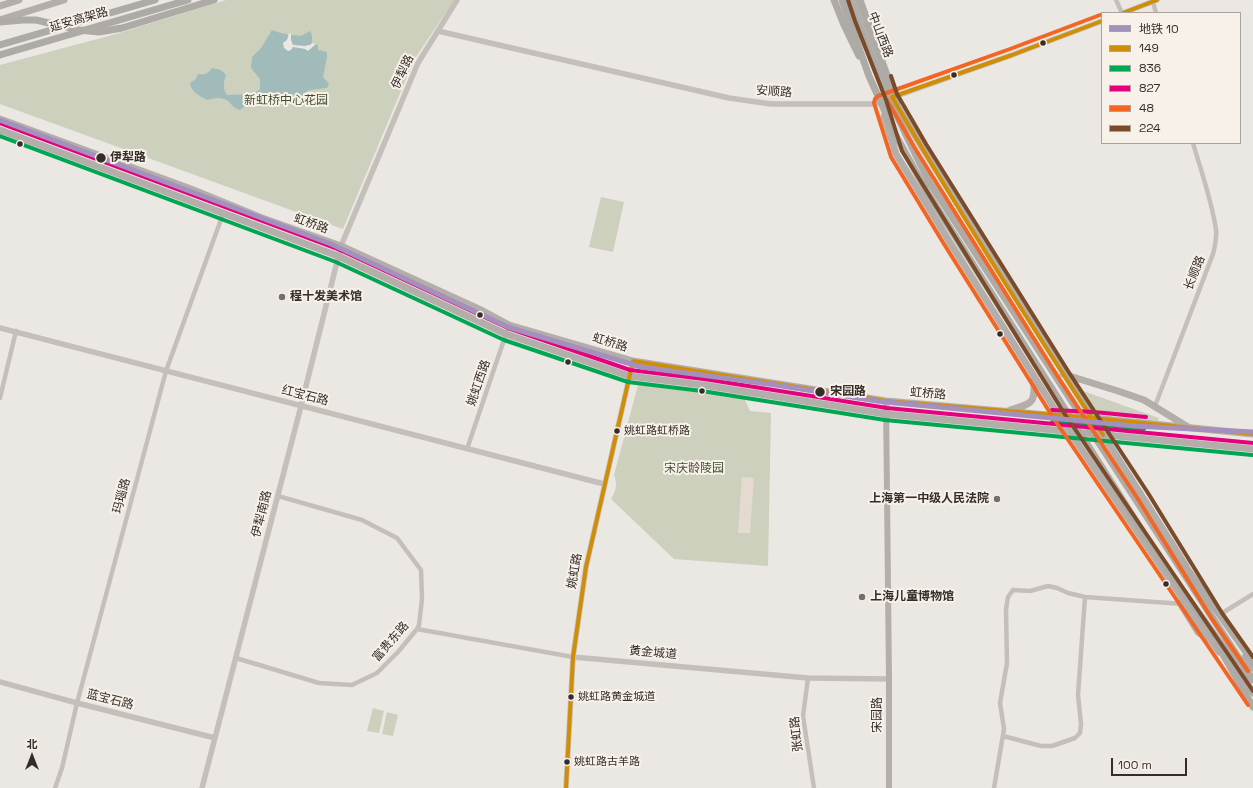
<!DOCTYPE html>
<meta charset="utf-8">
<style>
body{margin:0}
#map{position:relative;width:1253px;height:788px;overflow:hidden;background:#ebe7e2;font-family:"Space Grotesk","Noto Sans SC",sans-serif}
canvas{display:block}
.legend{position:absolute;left:1101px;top:12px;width:140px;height:132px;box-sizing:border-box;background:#f7f1e9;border:1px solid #a9a39c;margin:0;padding:5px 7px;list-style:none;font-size:12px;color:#352d29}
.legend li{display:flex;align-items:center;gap:8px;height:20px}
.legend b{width:20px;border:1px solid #a9a39c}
.north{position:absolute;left:12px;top:736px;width:40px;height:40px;-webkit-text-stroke:3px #f7f1e9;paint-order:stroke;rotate:0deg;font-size:11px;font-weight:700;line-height:16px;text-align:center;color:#352d29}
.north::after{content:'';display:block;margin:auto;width:14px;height:18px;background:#352d29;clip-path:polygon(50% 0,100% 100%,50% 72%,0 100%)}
.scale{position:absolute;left:1111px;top:758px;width:76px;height:18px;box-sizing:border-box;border:2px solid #352d29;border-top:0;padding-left:5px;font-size:12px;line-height:14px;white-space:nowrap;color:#352d29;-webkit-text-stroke:3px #f7f1e9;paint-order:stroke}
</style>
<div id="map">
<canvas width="1253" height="788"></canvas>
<ul class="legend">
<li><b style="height:5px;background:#a58fbd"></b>地铁 10</li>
<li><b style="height:5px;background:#d08e08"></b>149</li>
<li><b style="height:5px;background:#00a651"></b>836</li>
<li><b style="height:5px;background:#e5007d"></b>827</li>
<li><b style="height:5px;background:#f26522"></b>48</li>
<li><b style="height:5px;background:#7a4b2a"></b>224</li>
</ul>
<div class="north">北</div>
<div class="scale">100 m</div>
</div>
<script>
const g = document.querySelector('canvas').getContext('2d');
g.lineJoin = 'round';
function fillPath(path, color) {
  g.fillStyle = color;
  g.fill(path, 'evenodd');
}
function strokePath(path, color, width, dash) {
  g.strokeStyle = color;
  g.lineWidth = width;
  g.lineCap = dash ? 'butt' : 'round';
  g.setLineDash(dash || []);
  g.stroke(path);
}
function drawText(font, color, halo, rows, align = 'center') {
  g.font = font + ' "Space Grotesk","Noto Sans SC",sans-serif';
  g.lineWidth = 4;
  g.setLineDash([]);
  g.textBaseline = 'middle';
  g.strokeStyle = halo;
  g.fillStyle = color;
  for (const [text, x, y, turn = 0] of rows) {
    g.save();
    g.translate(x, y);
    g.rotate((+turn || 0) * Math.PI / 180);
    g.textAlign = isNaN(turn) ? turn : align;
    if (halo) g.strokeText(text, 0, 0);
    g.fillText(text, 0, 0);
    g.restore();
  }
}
fillPath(new Path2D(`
 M226 0H454L414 60 343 229 0 104V65L116 34Z
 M601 197 624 202 613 252 589 247Z
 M638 385 744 398 750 411 771 413 768 566 674 559 611 499C616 490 618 485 614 475Z
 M1083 391 1159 418 1158 421C1137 418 1104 418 1089 405 1086 402 1084 398 1082 394Z
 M373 708 384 711 379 733 367 731Z
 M387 712 398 715 393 736 382 734Z`), '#ccd0bd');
fillPath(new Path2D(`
 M742 477 754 478 750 533H738Z`), '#e4dad0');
fillPath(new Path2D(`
 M272 30C282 34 291 35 301 36L310 31 312 35V43L318 45V50L327 52V57L323 77 329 84 327 88 310 90 304 93 305 98C292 103 286 103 273 96L270 105H264L268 97 264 94 255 97 240 110C234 108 233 106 229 102 223 96 215 98 207 100 200 96 191 92 190 83L196 79 198 74C205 75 208 74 212 68L221 70 226 75C223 83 223 89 227 95L254 94 260 89V79L251 68 252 57 261 48Z`), '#a0bbba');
fillPath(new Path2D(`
 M289 33 291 34V40L293 45 306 46 308 45H310L312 43 316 44 308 51 305 49 293 47 291 50 288 51 284 48 283 43 287 40Z`), '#ebe7e2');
strokePath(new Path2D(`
 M1116 0 1122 13
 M1153 2 1156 13
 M0 398 16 331
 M1155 406 1213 254C1215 246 1217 238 1216 230 1212 201 1201 171 1193 143
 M467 449 509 325
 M1219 615 1253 594
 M417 629 573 657
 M236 658 319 683 352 685 377 673 398 652 417 629 419 625 422 599 421 570 397 538 362 520 278 496
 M808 678 803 716 814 788
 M1003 736 1041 746H1052L1075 738 1080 733 1081 724 1078 695 1085 597
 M55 788 62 768 77 703 166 371 223 214
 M994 788 1004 729 1000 703 1007 663 1006 609 1008 597 1013 590 1030 591 1048 586 1057 588 1068 593 1085 597 1183 604`), '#c4bfbb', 4.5);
strokePath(new Path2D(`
 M1123 13 1157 0
 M438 31 729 98 771 104H872L880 102 1012 55 1102 21
 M0 328 604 484
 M573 657 808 678 889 679
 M0 682 77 703 215 738
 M202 788 301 406 341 246 418 63 457 0
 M566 788 573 657 586 567 633 361`), '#c4bfbb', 5.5);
strokePath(new Path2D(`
 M886 401 889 679V788`), '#b5afab', 6);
strokePath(new Path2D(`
 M854 0 885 78
 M0 6 19 0
 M0 20 64 0
 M893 99C920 145 949 190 978 235 1046 346 1117 456 1186 566
 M884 116 896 154 949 241 1059 416 1219 652
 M0 119 191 189 262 218 341 246 483 311 509 325 633 361 886 401 1059 416 1093 418 1253 434
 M0 130 338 256 506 334 629 376 703 385 886 414 1253 449
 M1063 374 1118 391 1144 400 1188 427
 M1010 410C1034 403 1035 403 1034 378
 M1180 603 1198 632 1207 639
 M1245 657 1253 668`), '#b3aeaa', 7);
strokePath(new Path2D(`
 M834 0 844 25 859 56
 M0 22 23 20H36L79 30 99 32 122 28 214 0`), '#aeaaa6', 7);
strokePath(new Path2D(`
 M842 0 869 76 895 134 927 192 1160 559 1229 655 1253 693
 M847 0C873 62 899 124 930 183L1253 680
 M860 0 897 103
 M0 45 155 0
 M0 55 188 0
 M1181 562 1188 570 1253 662
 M1217 644 1253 707`), '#aeaaa6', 7);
strokePath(new Path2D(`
 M1123 13 1157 0
 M1102 21 1012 55 892 97C959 212 1030 324 1103 435
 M566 788 573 657 586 567 633 361 886 401 1093 418 1253 434`), '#d08e08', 4);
strokePath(new Path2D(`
 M0 136 336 262 504 340 628 382 702 391 885 420 1252 455
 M1052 422 1093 424 1144 429`), '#00a651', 4);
strokePath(new Path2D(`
 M2 124 340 250 508 328 630 370 704 379 887 408 1253 443
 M1052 410 1094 412 1146 417`), '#e5007d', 4);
strokePath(new Path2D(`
 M1100 15 1010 49 878 96 875 99 874 103 891 157 944 244 1054 419 1248 705
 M887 100 916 150 1058 377 1138 499 1212 619 1248 671`), '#f26522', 4);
strokePath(new Path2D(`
 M848 0 855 21 886 100 902 151 1064 413 1253 691
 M891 76 897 94 926 144 1068 371 1148 493 1222 613 1253 657`), '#7a4b2a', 4);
strokePath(new Path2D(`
 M0 120 331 244 508 327 641 367 776 385 877 401 1134 426 1253 432`), '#a58fbd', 5);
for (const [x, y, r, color] of [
 [1043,43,3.5,"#352d29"],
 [954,75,3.5,"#352d29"],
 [20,144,3.5,"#352d29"],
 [101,158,5.5,"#352d29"],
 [282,297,4,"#756e6a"],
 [480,315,3.5,"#352d29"],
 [1000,334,3.5,"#352d29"],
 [568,362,3.5,"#352d29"],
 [702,391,3.5,"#352d29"],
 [820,392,5.5,"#352d29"],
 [617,431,3.5,"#352d29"],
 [997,499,4,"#756e6a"],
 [1166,584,3.5,"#352d29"],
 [862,597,4,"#756e6a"],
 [571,697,3.5,"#352d29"],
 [567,762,3.5,"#352d29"]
]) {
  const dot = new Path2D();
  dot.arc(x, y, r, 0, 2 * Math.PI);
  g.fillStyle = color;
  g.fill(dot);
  strokePath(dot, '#f7f1e9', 1.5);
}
drawText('11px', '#352d29', '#f7f1e9', [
 ["姚虹路虹桥路",624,431],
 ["姚虹路黄金城道",578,697],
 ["姚虹路古羊路",574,762]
], 'left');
drawText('12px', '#352d29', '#f7f1e9', [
 ["延安高架路",79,20,-16],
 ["中山西路",880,35,69],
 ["伊犁路",403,72,-65],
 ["安顺路",774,92,4],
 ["虹桥路",311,224,20],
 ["长顺路",1195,273,-68],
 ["虹桥路",610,343,17],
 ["姚虹西路",479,383,-71],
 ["虹桥路",928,394,5],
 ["红宝石路",305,396,14],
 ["玛瑙路",122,496,-75],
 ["伊犁南路",262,514,-76],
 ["姚虹路",575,571,-80],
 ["富贵东路",391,642,-49],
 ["黄金城道",653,653,5],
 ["蓝宝石路",110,700,14],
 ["宋园路",878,715,-90],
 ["张虹路",797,734,-96]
]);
drawText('12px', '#455030', '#f7f1e9', [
 ["新虹桥中心花园",286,101],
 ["宋庆龄陵园",694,469]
]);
drawText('bold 12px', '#352d29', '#f7f1e9', [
 ["伊犁路",110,158],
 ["宋园路",830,392]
], 'left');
drawText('bold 12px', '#352d29', '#f7f1e9', [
 ["程十发美术馆",290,297],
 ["上海第一中级人民法院",989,499,"right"],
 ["上海儿童博物馆",870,597]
], 'left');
</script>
